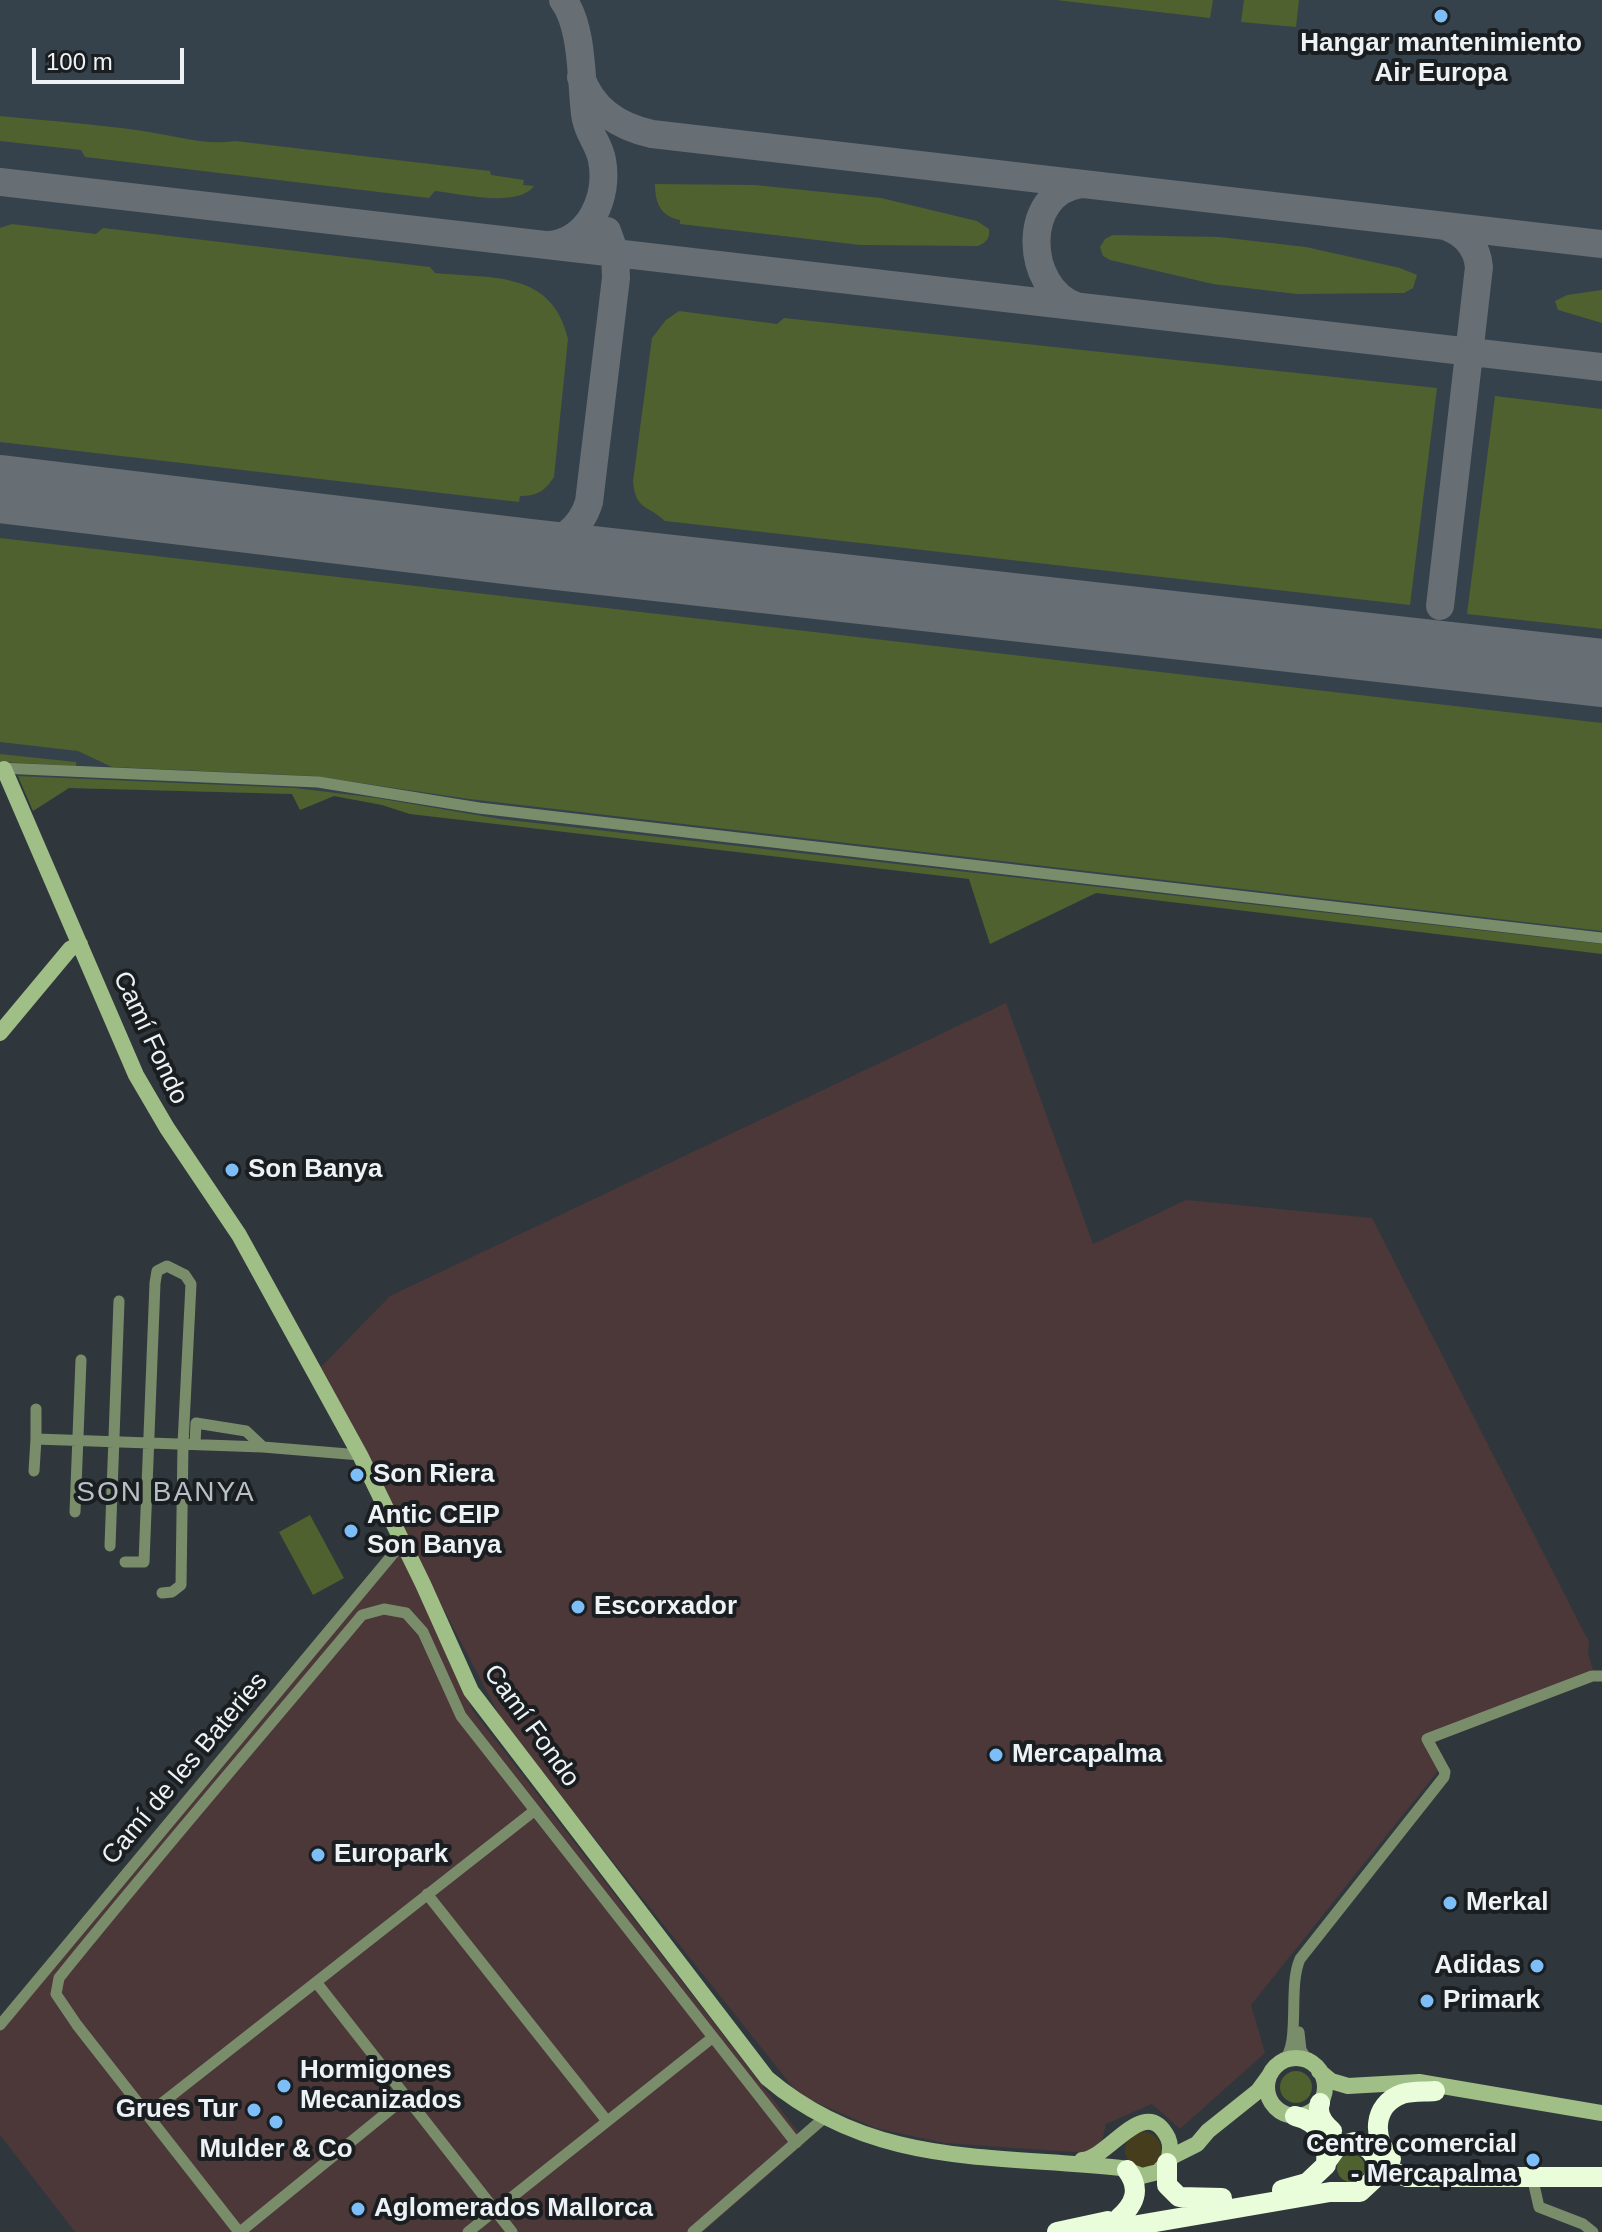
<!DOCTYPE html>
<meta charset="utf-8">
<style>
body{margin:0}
#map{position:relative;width:1602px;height:2232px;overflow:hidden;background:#2f373d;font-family:Helvetica,sans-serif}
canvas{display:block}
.scale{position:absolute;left:32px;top:48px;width:152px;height:36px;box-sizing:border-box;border:4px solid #edf2f6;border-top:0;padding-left:10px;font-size:24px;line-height:28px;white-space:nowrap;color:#edf2f6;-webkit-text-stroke:6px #1a1e20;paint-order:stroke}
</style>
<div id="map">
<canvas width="1602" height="2232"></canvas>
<div class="scale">100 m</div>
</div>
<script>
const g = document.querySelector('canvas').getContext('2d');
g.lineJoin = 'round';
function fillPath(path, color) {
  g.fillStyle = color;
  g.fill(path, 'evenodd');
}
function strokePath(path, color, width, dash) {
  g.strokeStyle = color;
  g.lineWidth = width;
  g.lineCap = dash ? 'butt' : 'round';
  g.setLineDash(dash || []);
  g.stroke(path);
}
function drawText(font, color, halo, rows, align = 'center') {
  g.font = font + ' Helvetica,sans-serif';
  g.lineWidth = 8;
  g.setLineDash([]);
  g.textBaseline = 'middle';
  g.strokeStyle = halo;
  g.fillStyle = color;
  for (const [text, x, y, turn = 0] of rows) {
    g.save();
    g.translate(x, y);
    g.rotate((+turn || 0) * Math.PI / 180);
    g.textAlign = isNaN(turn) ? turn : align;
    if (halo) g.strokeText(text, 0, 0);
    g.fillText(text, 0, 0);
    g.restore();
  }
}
fillPath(new Path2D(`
 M0 0H1602V952L1096 893 990 944 969 879 410 814 382 805 334 796 300 810 292 794 69 788 33 811 10 760 0 759Z`), '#35424b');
fillPath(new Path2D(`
 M1006 1003 1093 1244 1186 1200 1372 1218 1589 1642 1588 1653 1593 1670 1422 1738 1438 1771 1251 2005 1265 2053 1180 2129 1152 2104 1106 2124 1102 2141 1086 2153 944 2143 875 2128 799 2095 505 1726 318 1370 390 1296Z
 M401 1553 473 1711 806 2142 703 2232H75L0 2135V2029Z`), '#4c3739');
fillPath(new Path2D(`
 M1056 0H1213L1210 18Z
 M1244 0H1299L1296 27 1241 22Z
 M0 116C48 121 96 124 143 131 173 135 204 146 235 141L490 171 491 175 524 180 523 185 534 186C518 208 461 194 435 191L429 198 85 157 81 150 0 141Z
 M655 184 755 185 881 198 977 221 989 229C990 238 987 242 978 246L860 245 680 224V220C661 216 655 204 655 184Z
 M12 224 96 234 103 228 430 267 435 273C493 279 552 270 568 339L554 477C545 491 537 496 520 496L519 502 0 442V228Z
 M1113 235 1219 237 1306 247 1400 268 1417 275 1413 288 1404 293 1297 294 1213 284 1110 260 1103 256 1100 247 1105 239Z
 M1602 290V323L1558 310 1555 301 1567 295Z
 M679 311 777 324 784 318 1437 388 1410 605 665 521C648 505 635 510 633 481L652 338 666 320Z
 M1495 396 1602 409V629L1467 614Z
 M0 538 1602 723V931L469 799 313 776 112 767 78 751 0 742Z
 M0 754 76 762V766L0 762Z
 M18 776 295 788 377 798 500 819 1602 944V954L1096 893 990 944 969 879 410 814 382 805 334 796 300 810 292 794 69 788 33 811Z
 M310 1515 344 1578 313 1595 279 1532Z
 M1280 2087a16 16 0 1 1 32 0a16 16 0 1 1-32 0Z
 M1337 2168a14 14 0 1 1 28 0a14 14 0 1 1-28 0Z`), '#4e612e');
fillPath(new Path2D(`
 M1125 2150a18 18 0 1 1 36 0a18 18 0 1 1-36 0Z`), '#463d1d');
strokePath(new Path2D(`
 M581 77C592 110 620 127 652 134L1602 244
 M0 182 1602 367
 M550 245C590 240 609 197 602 160 599 143 587 133 585 114 581 81 583 26 563 0
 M1076 306C1024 288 1021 192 1081 184
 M530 553C558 542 580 532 589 502L616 278 615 253 607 231
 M1440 606 1479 267C1477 246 1465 233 1445 226`), '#676e74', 28);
strokePath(new Path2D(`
 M0 489 530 553 1602 673`), '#676e74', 68);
strokePath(new Path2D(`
 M0 768 318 782 479 808 1602 938
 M36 1439V1409
 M195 1444 196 1423 246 1431 263 1447
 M34 1471 36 1439 263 1447 360 1455
 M75 1512 81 1360
 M110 1546 119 1301
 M125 1562H144L155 1283 157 1271 167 1266 185 1275 191 1284 183 1444 181 1585 172 1592 162 1593
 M427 1894 607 2121
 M316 1982 512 2232
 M0 2025 403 1542
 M1299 2032 1301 2050 1309 2062
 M1282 2062C1302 2046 1287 1988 1300 1959L1444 1777 1445 1772 1427 1739 1592 1676H1602
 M148 2114 534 1811
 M1534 2185 1539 2207 1583 2224 1593 2232
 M239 2232 77 2025 56 1994 59 1978C158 1855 261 1736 362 1615L384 1609 406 1613 423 1632 461 1716 796 2143
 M240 2232 406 2097
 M468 2232 712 2038
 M693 2232 824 2118`), '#7a8d6b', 11);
strokePath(new Path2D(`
 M4 769 136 1075 167 1128 239 1235 360 1455 423 1584 471 1691 767 2078C873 2168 993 2154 1121 2168L1142 2176 1158 2172 1173 2156 1197 2144 1208 2131 1258 2091 1269 2076
 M0 1033 70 949 80 944
 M1267 2087a29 29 0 1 1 58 0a29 29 0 1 1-58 0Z
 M1319 2071 1331 2081 1348 2086 1419 2082 1602 2113
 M1082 2160C1110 2158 1145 2092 1168 2138 1172 2147 1170 2155 1167 2163`), '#a0bf87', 16);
strokePath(new Path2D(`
 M1320 2103C1316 2114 1324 2124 1332 2131
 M1295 2116C1320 2122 1328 2140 1326 2164
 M1391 2159C1372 2139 1372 2105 1402 2094 1412 2091 1424 2092 1435 2091
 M1327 2161 1337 2147 1354 2142 1369 2149 1385 2169 1407 2177H1602
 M1167 2163V2185L1179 2197 1222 2198
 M1282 2190 1307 2183 1326 2165
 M1119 2218C1135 2204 1141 2189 1127 2170
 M1057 2232 1108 2221
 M1097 2232 1330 2192H1360L1374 2179 1376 2160`), '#eafddb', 20);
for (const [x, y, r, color] of [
 [1441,16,8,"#7dbef9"],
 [232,1170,8,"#7dbef9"],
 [357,1475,8,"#7dbef9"],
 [351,1531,8,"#7dbef9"],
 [578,1607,8,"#7dbef9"],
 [996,1755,8,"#7dbef9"],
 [318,1855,8,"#7dbef9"],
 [1450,1903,8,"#7dbef9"],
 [1537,1966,8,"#7dbef9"],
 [1427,2001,8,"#7dbef9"],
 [284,2086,8,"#7dbef9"],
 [254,2110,8,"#7dbef9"],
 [276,2122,8,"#7dbef9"],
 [1533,2160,8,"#7dbef9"],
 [358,2209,8,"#7dbef9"]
]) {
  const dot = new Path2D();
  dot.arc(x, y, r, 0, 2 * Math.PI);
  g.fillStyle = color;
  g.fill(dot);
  strokePath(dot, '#1a1e20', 3);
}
drawText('bold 26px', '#edf2f6', '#1a1e20', [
 ["Hangar mantenimiento",1441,44,"center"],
 ["Air Europa",1441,74,"center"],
 ["Son Banya",248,1170],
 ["Son Riera",373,1475],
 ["Antic CEIP",367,1516],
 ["Son Banya",367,1546],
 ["Escorxador",594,1607],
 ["Mercapalma",1012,1755],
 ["Europark",334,1855],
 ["Merkal",1466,1903],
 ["Adidas",1521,1966,"right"],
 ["Primark",1443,2001],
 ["Hormigones",300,2071],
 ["Mecanizados",300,2101],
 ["Grues Tur",238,2110,"right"],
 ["Centre comercial",1517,2145,"right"],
 ["- Mercapalma",1517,2175,"right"],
 ["Mulder & Co",276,2150,"center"],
 ["Aglomerados Mallorca",374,2209]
], 'left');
drawText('26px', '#edf2f6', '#1a1e20', [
 ["Camí Fondo",150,1038,65],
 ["Camí Fondo",531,1726,54],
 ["Camí de les Bateries",185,1769,-50]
]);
g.letterSpacing = '2px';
drawText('28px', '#b7c0c7', '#1a1e20', [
 ["SON BANYA",166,1493]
]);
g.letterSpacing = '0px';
</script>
